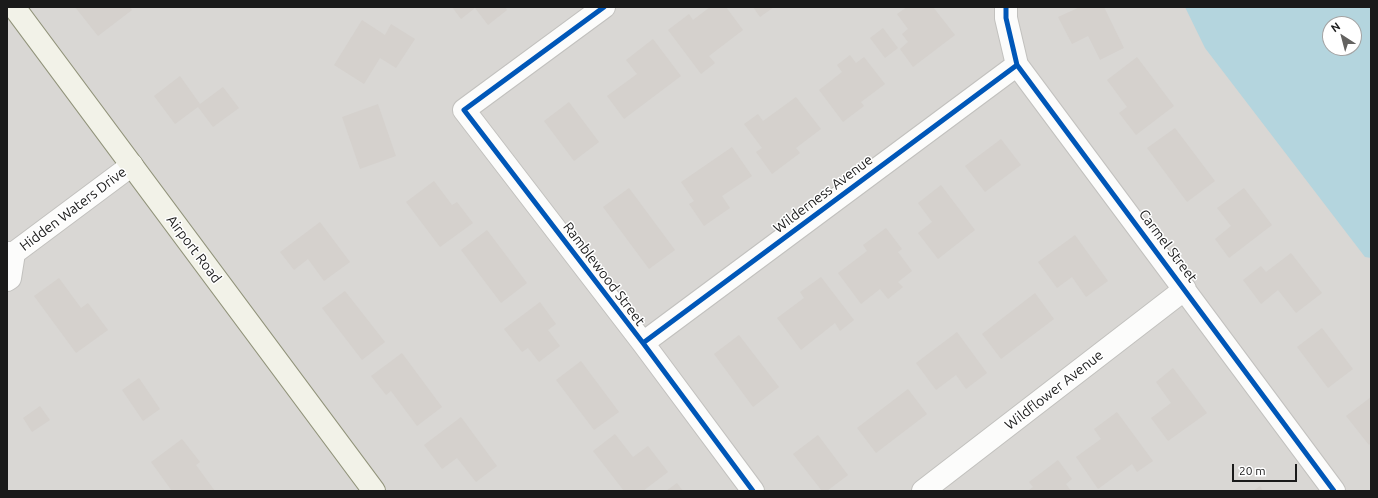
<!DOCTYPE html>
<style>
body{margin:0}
#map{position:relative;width:1378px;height:498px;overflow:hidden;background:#eae8e2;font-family:Ubuntu,sans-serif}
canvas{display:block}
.frame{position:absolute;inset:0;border:8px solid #1a1a1a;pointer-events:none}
.north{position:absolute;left:1322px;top:16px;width:40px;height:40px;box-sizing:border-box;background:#fff;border:1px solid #a3a3a3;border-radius:50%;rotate:324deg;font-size:11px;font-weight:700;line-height:16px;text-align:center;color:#1a1a1a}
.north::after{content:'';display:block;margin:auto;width:14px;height:18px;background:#636260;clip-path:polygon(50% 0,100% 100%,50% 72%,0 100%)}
.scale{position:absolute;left:1232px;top:464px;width:65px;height:18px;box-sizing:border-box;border:2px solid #1a1a1a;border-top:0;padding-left:5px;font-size:12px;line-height:14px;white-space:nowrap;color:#1a1a1a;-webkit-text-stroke:3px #fff;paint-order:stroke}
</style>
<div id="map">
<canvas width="1378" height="498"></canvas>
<div class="frame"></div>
<div class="north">N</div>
<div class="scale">20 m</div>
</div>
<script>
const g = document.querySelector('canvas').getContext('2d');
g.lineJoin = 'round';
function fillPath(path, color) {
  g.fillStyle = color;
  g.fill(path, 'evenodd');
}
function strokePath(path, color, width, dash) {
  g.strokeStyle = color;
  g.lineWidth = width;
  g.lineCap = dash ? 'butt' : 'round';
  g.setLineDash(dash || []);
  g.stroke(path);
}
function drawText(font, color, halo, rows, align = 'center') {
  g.font = font + ' Ubuntu,sans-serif';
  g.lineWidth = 3;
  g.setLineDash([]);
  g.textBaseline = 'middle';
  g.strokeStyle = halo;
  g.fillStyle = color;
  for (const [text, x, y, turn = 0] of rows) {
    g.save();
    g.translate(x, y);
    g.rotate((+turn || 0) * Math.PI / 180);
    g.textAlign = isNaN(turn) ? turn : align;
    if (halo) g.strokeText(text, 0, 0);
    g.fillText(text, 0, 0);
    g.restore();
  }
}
fillPath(new Path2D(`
 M7 7H1371V491H7ZM1330 24H1354V48H1330Z`), '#d9d7d4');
fillPath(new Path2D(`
 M1185 7H1371V258L1365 257 1205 48ZM1330 24H1354V48H1330Z`), '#b4d5de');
fillPath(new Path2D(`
 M75 7H130L132 10 98 36Z
 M452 7H505L507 10 488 25 475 8 461 19Z
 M710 7H726L743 30 709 56 715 63 701 74 668 30 689 14 693 20Z
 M753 7H774L760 17Z
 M907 7H933L955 35 913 67 900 49 908 42 902 34 908 29 897 14Z
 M1080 7H1104L1124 48 1100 60 1088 36 1072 44 1058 17Z
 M362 20 385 35 391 24 415 39 396 68 380 58 364 84 334 65Z
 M883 28 898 48 885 58 870 38Z
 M653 39 681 76 624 119 607 96 637 74 626 60Z
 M850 55 856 63 864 57 885 84 861 102 864 106 843 122 819 90 842 72 837 65Z
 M1137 57 1174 106 1136 135 1119 113 1127 107 1107 80Z
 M180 76 200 104 223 87 239 108 213 127 198 107 175 124 154 96Z
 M796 97 821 129 796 148 800 153 772 174 756 152 762 148 744 124 758 114 763 121Z
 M569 102 599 142 574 161 544 121Z
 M378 104 396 156 360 169 342 117Z
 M1175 128 1215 181 1187 202 1147 148Z
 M1001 139 1021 165 985 192 965 166Z
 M732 147 752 176 722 196 730 208 704 226 689 204 694 201 681 182Z
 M434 181 452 205 457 202 473 223 440 247 406 202Z
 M941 185 975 230 938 259 918 233 932 222 918 203Z
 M629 188 675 250 649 269 603 207Z
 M1244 188 1272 225 1229 258 1215 239 1231 226 1217 208Z
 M320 222 350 262 324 281 308 259 294 270 280 252Z
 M886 228 902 249 898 252 912 271 898 282 903 287 888 299 880 289 861 304 838 273 867 251 863 245Z
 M487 230 527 283 501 303 461 250Z
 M1075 235 1108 281 1086 297 1072 277 1057 288 1038 262Z
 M1291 253 1322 293 1296 313 1278 290 1261 304 1243 280 1261 266 1266 272Z
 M821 277 854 320 840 331 835 323 801 350 777 318 804 298 800 292Z
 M59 278 81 308 88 303 108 330 76 353 34 296Z
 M345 291 385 342 362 360 322 308Z
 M1035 293 1054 319 1001 359 982 334Z
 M540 302 556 324 548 330 560 346 539 362 528 348 522 352 504 329Z
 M1322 328 1353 369 1328 388 1297 347Z
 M957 332 987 373 966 389 956 375 936 390 916 363Z
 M739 335 779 387 753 407 714 354Z
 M402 353 442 407 417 426 391 391 386 395 371 376Z
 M581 361 619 412 594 430 556 380Z
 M1173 368 1207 413 1168 441 1151 418 1171 403 1156 382Z
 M139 378 160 409 143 421 122 390Z
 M908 389 927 414 876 453 857 428Z
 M1371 397V443L1369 445 1346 416Z
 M40 406 50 420 32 432 23 418Z
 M1117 412 1153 461 1137 472 1132 464 1098 489 1076 457 1101 439 1094 429Z
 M461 417 497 466 476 482 457 458 442 469 424 445Z
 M615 434 633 457 648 446 668 472 643 491H624L593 451Z
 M818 435 848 475 827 491H822L793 454Z
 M182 439 200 462 196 465 215 491H172L151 462Z
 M1058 460 1072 479 1066 484 1071 491H1028L1033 487 1029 482Z
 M677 483 683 491H666Z
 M1260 486 1263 491H1253Z`), '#d5d1cd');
const street = new Path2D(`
 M604 7 464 110 643 343 753 491
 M1006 7V18L1017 65 1334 491
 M7 253H14L132 165
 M7 280 10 278 14 253
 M643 343 1017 65
 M923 491 1185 289`);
const secondary = new Path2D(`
 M14 7 374 491`);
strokePath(street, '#c2c1be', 24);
strokePath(secondary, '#91937a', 24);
strokePath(street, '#fcfcfb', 22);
strokePath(secondary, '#f2f2e8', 22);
strokePath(new Path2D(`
 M604 7 464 110 643 343 753 491
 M1006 7V18L1017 65 1334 491
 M643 343 1017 65`), '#0057b8', 5);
drawText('14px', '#1a1a1a', '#fff', [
 ["Wilderness Avenue",823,194,-37],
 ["Hidden Waters Drive",73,209,-37],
 ["Carmel Street",1168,246,53],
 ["Airport Road",194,249,53],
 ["Ramblewood Street",604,274,53],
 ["Wildflower Avenue",1054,390,-38]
]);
</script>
